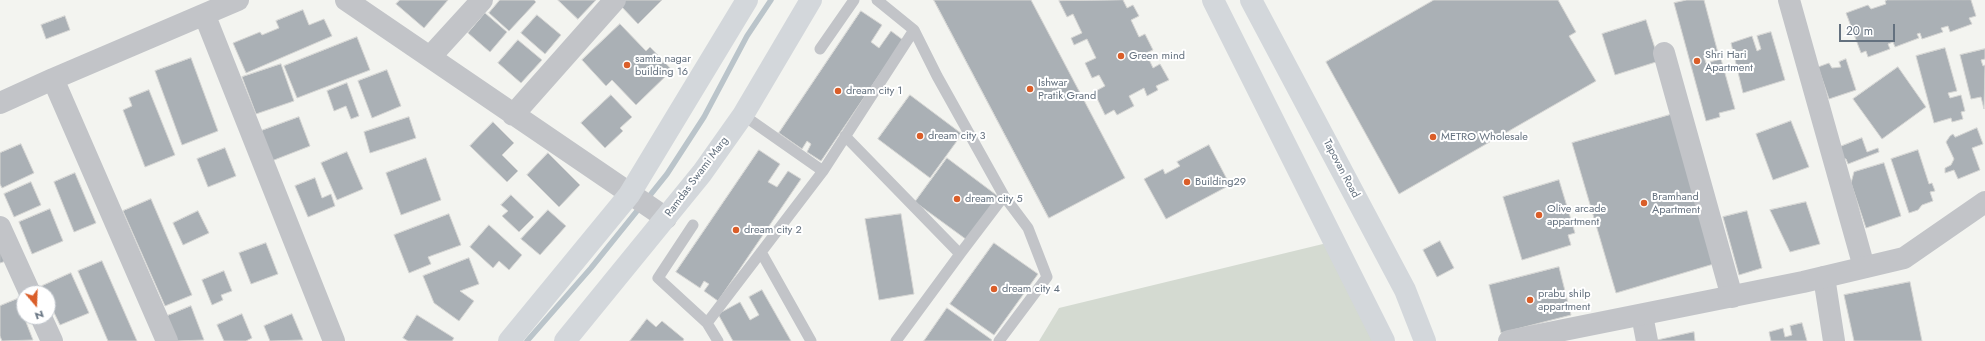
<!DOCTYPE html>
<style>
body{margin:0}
#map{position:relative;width:1985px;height:341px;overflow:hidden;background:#f3f4f0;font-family:Jost,sans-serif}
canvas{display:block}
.north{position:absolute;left:16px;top:285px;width:40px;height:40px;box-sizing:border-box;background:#fff;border:1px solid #c1c6cc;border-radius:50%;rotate:161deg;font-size:11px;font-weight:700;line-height:16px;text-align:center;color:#64717f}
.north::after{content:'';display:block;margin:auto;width:14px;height:18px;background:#da5e29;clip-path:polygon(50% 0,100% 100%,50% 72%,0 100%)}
.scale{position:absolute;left:1839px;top:24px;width:56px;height:18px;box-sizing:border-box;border:2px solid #64717f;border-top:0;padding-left:5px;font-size:12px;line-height:14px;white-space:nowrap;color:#64717f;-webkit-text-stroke:3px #fff;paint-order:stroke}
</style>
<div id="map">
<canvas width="1985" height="341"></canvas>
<div class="north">N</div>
<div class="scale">20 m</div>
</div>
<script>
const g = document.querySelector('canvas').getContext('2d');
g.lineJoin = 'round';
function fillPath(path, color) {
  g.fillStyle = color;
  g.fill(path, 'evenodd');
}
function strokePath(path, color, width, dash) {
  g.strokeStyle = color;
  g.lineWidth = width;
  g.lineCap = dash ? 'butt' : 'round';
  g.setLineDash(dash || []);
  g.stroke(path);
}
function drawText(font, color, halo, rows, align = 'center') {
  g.font = font + ' Jost,sans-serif';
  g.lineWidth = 4;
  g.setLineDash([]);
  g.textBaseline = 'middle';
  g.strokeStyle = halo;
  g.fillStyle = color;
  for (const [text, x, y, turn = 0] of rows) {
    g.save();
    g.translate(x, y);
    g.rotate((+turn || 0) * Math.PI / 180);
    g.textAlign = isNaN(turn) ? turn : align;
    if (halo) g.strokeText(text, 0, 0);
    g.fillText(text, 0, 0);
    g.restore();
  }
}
fillPath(new Path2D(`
 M1327 243 1376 341H1039L1059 308Z`), '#d4dad1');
strokePath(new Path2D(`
 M647 199 667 174 704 117 747 36 771 0
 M527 341 591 268 641 206`), '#bac4ca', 5.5);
const building = new Path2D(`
 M400 0H448L424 28 396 4Z
 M500 0H534L536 2 509 31 489 13Z
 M558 0H596L578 19Z
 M626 0H662L638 24 620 5Z
 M934 0H1031L1125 178 1049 218Z
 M1123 0 1127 8 1133 5 1139 16 1131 20 1139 37 1145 34 1153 50 1146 53 1153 68 1160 64 1169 80 1156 86 1158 90 1147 96 1144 88 1129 96 1134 106 1117 115 1114 110 1105 115 1094 92 1105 86 1099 75 1092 78 1085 63 1096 58 1087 39 1074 45 1071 38 1082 33 1073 14 1067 17 1059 1Z
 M1434 0H1558L1576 32 1569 36 1596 81 1399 194 1326 62Z
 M1687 0H1704L1718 53 1704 57 1706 63 1721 59 1735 109 1719 113 1720 117 1706 121 1674 3Z
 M1971 0 1976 16 1969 18 1972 24 1950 32 1948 26 1941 28 1943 32 1922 39 1920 33 1917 34 1919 38 1895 47 1893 42 1888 44 1890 49 1868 57 1866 51 1861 53 1846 13 1868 5 1871 9 1886 4 1885 1 1887 0Z
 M303 10 309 25 324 19 332 36 246 73 233 43 260 32 262 35 279 28 276 21Z
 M861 11 882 25 871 42 879 48 891 31 903 40 821 161 807 152 811 144 807 141 802 149 779 133Z
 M485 13 507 32 490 52 468 33Z
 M537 15 561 35 545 54 521 33Z
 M65 16 70 30 46 39 41 25Z
 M1646 20 1659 61 1615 75 1602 34Z
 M620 24 646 51 650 47 672 70 636 105 612 80 606 86 582 60Z
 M1771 32 1785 80 1743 93 1731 43 1752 36 1757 51 1761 49 1757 36Z
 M357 37 370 70 297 98 284 66Z
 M518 40 542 60 521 83 498 63Z
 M1945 48 1957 91 1948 93 1950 98 1961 95 1965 111 1961 112 1963 119 1952 122 1951 118 1934 123 1916 56Z
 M1985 49V59L1981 60 1983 66 1985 65 1984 109 1981 97 1971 99 1960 55Z
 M191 58 218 131 182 145 155 71Z
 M1846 59 1856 90 1829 99 1818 67 1829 63 1832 68 1841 67 1839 62Z
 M281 64 294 101 256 114 242 77Z
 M1898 67 1926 107 1882 139 1853 99Z
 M387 70 401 106 372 118 358 81Z
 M347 83 359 116 351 119 346 106 334 111 327 91Z
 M149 90 175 155 145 167 123 110 132 106 129 98Z
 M611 95 632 117 620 128 623 131 605 148 581 123Z
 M910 95 962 134 930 178 878 139Z
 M1673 114 1717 263 1616 293 1572 143Z
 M299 117 310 146 269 162 258 132Z
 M409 117 416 138 370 153 364 132Z
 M1791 121 1809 167 1773 180 1756 134Z
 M493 122 514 143 502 155 518 171 507 182 470 146Z
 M1977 128 1983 144 1972 148 1980 170 1958 179 1954 170 1945 173V168L1951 165 1954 159 1946 142 1950 136 1953 134 1955 137Z
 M1862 138 1867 152 1878 148 1879 152 1848 164 1846 159 1841 158 1837 148Z
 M21 144 34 173 2 188 0 184V153Z
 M1209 145 1230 185 1166 219 1144 179 1163 169 1165 174 1180 166 1177 162Z
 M225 148 236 176 208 187 197 159Z
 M759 150 780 164 768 182 777 187 788 171 801 179 718 301 704 291 709 284 704 281 700 288 676 272Z
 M1918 150 1929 184 1932 183 1935 191 1930 192 1933 201 1922 205 1918 210 1909 213 1891 159Z
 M347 152 363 189 337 200 321 163Z
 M548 153 580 185 559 207 527 175Z
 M426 158 441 200 401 215 386 173Z
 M947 158 999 197 967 240 915 202Z
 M1884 163 1901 216 1866 228 1851 183 1854 172Z
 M75 173 96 223 74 232 54 182Z
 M315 178 322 198 331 194 335 206 308 217 295 186Z
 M1559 180 1575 233 1568 235 1571 245 1522 260 1503 197Z
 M31 182 41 205 14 217 4 194Z
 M511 195 534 217 519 232 502 216 508 211 501 205Z
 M151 199 192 295 165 306 123 211Z
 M1806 202 1820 244 1790 252 1770 210Z
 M50 209 63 241 32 254 19 222Z
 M548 210 566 226 540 255 521 239Z
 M198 211 209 233 183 245 173 223Z
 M1747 211 1762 268 1739 275 1723 217Z
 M449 214 461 245 428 257 431 264 409 273 394 235Z
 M901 214 914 294 879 300 865 219Z
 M489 225 522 255 509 270 499 261 493 268 470 247Z
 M1440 241 1454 268 1437 277 1423 250Z
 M266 243 278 274 251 284 239 253Z
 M994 243 1038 274 994 335 950 304Z
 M0 246 6 261 0 263Z
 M469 258 479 284 460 291 474 301 459 321 434 303 423 276Z
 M102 261 137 341H108L78 271Z
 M1559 267 1571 315 1501 333 1489 285Z
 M224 271 232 291 221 295 223 300 212 305 202 280Z
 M71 273 89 313 60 325 48 300V293H45L42 286Z
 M1910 282 1922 341H1854L1844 295Z
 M762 290 791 341H733L718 314 740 302 750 320 759 315 749 297Z
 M17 299 33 340 2 341 0 336V306Z
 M191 306 204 340 177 341 167 316Z
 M947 308 992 340 991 341H924Z
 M242 314 252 338 246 341H224L217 325Z
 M292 314 303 340 270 341 264 326Z
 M417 315 454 338 452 341H408L403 338Z
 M647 319 656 327 662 321 684 339 683 341H630Z
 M1802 323 1807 341H1771L1769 332 1783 328 1785 337 1792 335 1790 326Z
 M1694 332 1695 341H1653Z`);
fillPath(building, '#aab0b5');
strokePath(building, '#d5d5d3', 1);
strokePath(new Path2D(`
 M877 0 914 30
 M820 49 854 0
 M743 115 823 171
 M845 136 960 254 896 341
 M693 225 658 278 707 323
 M761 252 811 341
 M960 254 1004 196
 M718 341 707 323 823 171 914 30 937 76 1004 196 1028 228 1047 277 999 341`), '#c2c4c8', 11);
strokePath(new Path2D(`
 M346 0 666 218
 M1789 0 1864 267
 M205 16 334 341
 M1664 53 1732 297
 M430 57 482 0
 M0 103 53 79
 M513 115 615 0
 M0 227 30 293
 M1824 277 1834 341
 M1642 315 1647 341
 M41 317 52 341
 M167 341 53 79 238 0`), '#c2c4c8', 22);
strokePath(new Path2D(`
 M1509 341 1803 282 1904 258 1985 202`), '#c2c4c8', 22);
strokePath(new Path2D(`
 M1213 0 1384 341
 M1251 0 1405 290 1425 341`), '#d3d7db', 22);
strokePath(new Path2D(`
 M509 341 629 195 747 0
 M565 341 702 173 743 115 811 0`), '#d3d7db', 22);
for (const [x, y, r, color] of [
 [1121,56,4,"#da5e29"],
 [1697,61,4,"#da5e29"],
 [627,65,4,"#da5e29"],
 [1030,89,4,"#da5e29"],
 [838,91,4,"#da5e29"],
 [920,136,4,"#da5e29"],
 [1433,137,4,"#da5e29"],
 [1187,182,4,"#da5e29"],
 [957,199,4,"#da5e29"],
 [1644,203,4,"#da5e29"],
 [1539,215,4,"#da5e29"],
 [736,230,4,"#da5e29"],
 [994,289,4,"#da5e29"],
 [1530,300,4,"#da5e29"]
]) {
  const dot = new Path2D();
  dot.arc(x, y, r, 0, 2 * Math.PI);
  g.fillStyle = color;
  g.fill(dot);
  strokePath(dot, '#fff', 1.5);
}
drawText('11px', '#64717f', '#fff', [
 ["Shri Hari",1705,55],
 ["Apartment",1705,68],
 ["Green mind",1129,56],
 ["samta nagar",635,59],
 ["building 16",635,72],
 ["Ishwar",1038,83],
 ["Pratik Grand",1038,96],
 ["dream city 1",846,91],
 ["dream city 3",928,136],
 ["METRO Wholesale",1441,137],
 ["Building29",1195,182],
 ["Bramhand",1652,197],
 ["Apartment",1652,210],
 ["dream city 5",965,199],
 ["Olive arcade",1547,209],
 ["appartment",1547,222],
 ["dream city 2",744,230],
 ["dream city 4",1002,289],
 ["prabu shilp",1538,294],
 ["appartment",1538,307]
], 'left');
drawText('11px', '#64717f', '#fff', [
 ["Tapovan Road",1341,169,62],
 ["Ramdas Swami Marg",697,177,-53]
]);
</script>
